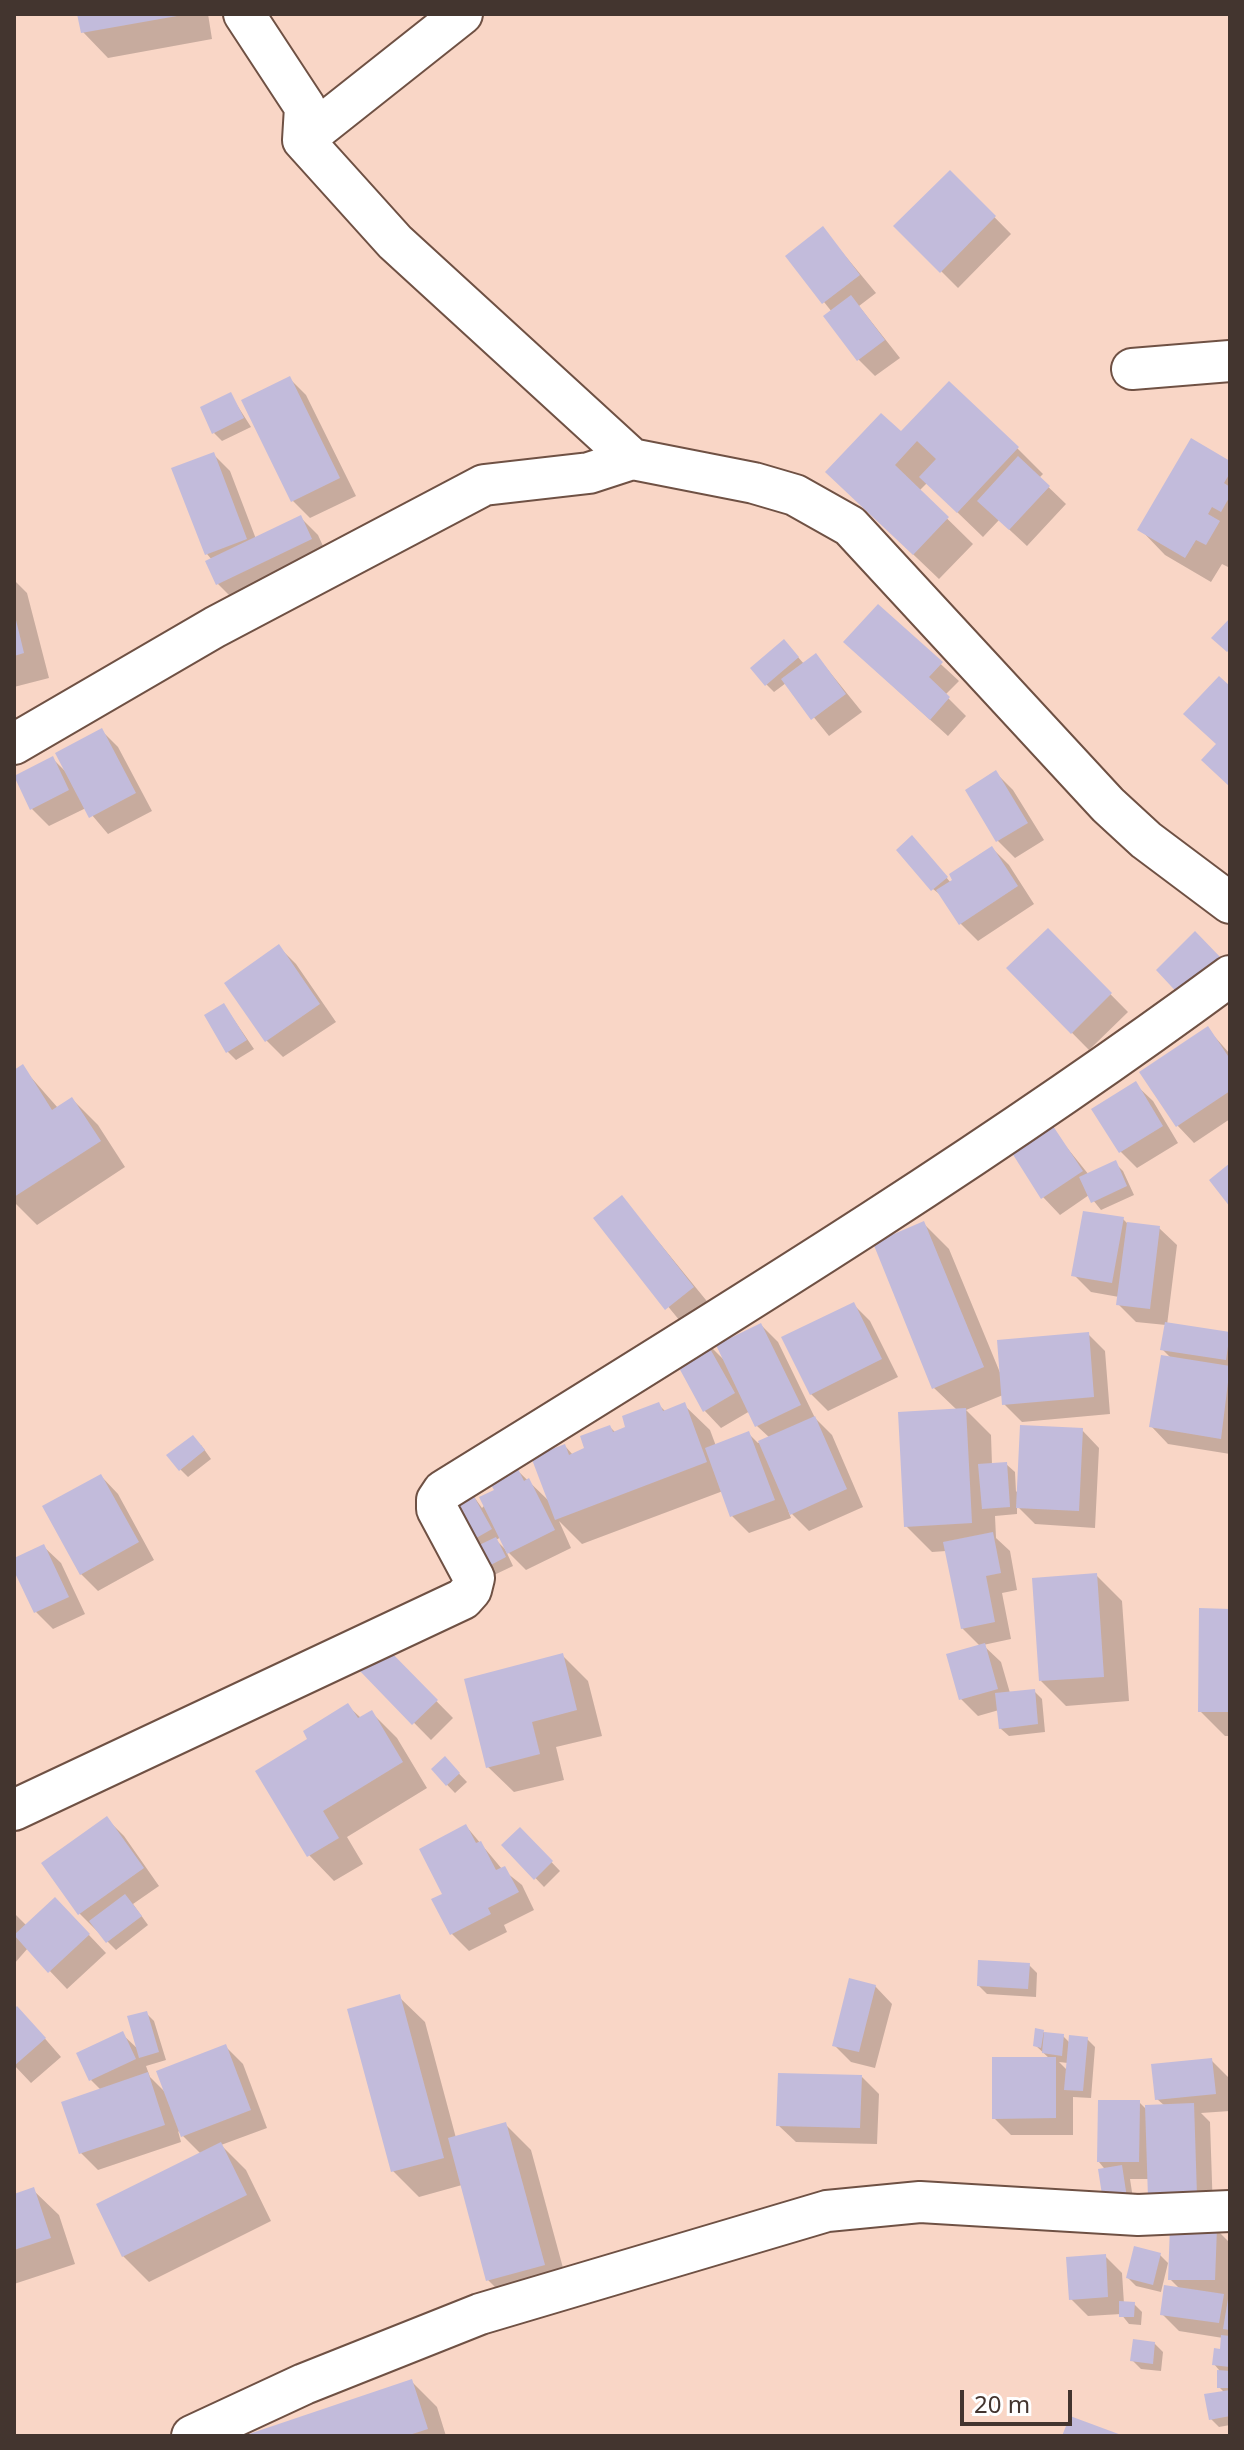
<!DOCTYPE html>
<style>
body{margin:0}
#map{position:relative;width:1244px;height:2450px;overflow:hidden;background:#f9d6c6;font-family:"Noto Sans",sans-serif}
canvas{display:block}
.frame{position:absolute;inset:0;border:16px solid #43352f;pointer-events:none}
.scale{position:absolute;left:960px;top:2390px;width:112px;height:36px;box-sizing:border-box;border:4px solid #43352f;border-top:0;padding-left:10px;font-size:24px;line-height:28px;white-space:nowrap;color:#43352f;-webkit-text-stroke:6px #fff;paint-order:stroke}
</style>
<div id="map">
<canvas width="1244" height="2450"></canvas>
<div class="frame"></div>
<div class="scale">20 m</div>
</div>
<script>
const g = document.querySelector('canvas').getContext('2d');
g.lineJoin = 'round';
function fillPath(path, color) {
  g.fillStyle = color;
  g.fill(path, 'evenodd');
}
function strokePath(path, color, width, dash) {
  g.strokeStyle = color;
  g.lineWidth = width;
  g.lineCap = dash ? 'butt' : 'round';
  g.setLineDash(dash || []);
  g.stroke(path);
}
fillPath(new Path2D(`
 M79 14H208L212 39 108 58 83 32Z
 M950 172 1011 234 958 288 896 226Z
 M823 229 876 293 859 306 900 358 875 376 858 359 832 312 788 257Z
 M289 378 306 395 356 496 310 518 293 501Z
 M230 394 251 427 222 441 214 433Z
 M901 434 1017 448 1043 474 1039 478 1066 504 1027 546 999 520 983 537 927 483 919 491 973 544 939 579 853 497Z
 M213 454 230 471 256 539 300 517 318 535 328 557 235 601 218 584 212 560 207 554Z
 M1230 463V568L1222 564 1211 582 1165 555 1140 529Z
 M14 580 27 593 49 678 14 687Z
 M878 606 959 681 945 695 966 716 948 736 863 659Z
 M792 650 804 664 816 655 862 712 829 736 786 683 774 692 766 684Z
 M101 730 118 747 152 811 108 834 86 808 49 826 32 809 53 759 66 772Z
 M996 773 1013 790 1044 840 1015 858 998 841Z
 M920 846 951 883 992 848 1009 865 1034 904 978 941 961 924 942 896 933 889Z
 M1048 931 1128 1012 1089 1050 1009 969Z
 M279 947 296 964 336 1022 283 1057 266 1040Z
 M224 1005 254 1049 236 1060 228 1052Z
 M1207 1028 1230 1054V1119L1194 1143 1177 1125Z
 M22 1067 58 1108 72 1099 98 1125 125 1167 37 1225 14 1202V1072Z
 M1135 1084 1153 1101 1178 1143 1137 1168 1120 1151Z
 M1052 1129 1089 1175 1115 1163 1123 1171 1134 1195 1101 1210 1089 1195 1060 1215 1043 1197Z
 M622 1197 710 1305 684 1326 596 1218Z
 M1123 1219 1128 1224 1159 1228 1177 1245 1167 1325 1230 1335V1454L1168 1444 1151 1426 1172 1359 1162 1349 1166 1325 1136 1322 1118 1304 1119 1297 1091 1292 1074 1275Z
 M924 1224 949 1249 1001 1375 1088 1334 1105 1351 1110 1414 1022 1422 1004 1404 1003 1395 966 1410 991 1435 992 1465 1006 1464 1015 1472 1016 1492 1082 1430 1099 1448 1095 1528 1035 1524 1017 1506V1514L995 1516 996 1538 1010 1551 1017 1590 1002 1593 1011 1639 983 1645 1001 1662 1010 1693 1034 1691 1042 1699 1045 1732 1009 1736 1000 1728 999 1710 978 1716 961 1699 980 1646 962 1628 946 1551 932 1552 906 1526 957 1410 934 1388Z
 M853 1304 870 1321 898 1377 828 1411 811 1394Z
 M761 1325 778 1342 815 1418 832 1435 863 1507 809 1531 788 1510 791 1518 749 1533 732 1516 723 1491 582 1544 559 1521 571 1548 526 1570 505 1549 513 1566 494 1575 486 1567 473 1540 467 1487 482 1508 518 1471 550 1502 565 1446 573 1455 587 1450 610 1427 616 1433 628 1429 658 1404 666 1412 684 1405 710 1430 716 1446 749 1434 758 1443 770 1438 757 1426 750 1411 721 1428 704 1410V1340L725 1361ZM501 1537 507 1551 496 1540Z
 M201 1445 211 1459 188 1477 180 1469Z
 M101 1476 118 1494 154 1560 98 1591 81 1574Z
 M43 1546 61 1563 85 1614 53 1629 36 1612 14 1567V1560Z
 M1096 1575 1122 1601 1129 1701 1066 1706 1041 1681Z
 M1230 1611V1736H1225L1200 1711Z
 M383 1647 453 1718 431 1740 361 1669Z
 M563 1656 588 1681 602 1736 556 1747 564 1780 514 1792 488 1767Z
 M348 1706 361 1718 371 1712 397 1738 427 1788 347 1837 363 1864 334 1881 309 1855V1739Z
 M445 1759 467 1782 455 1793 433 1770Z
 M107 1819 124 1836 159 1886 133 1904 148 1925 116 1950 79 1913Z
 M466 1826 502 1869 522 1885 534 1910 504 1925 507 1932 469 1951 452 1934Z
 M520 1829 560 1871 544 1887 504 1845Z
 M14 1913 27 1926 72 1917 106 1953 67 1989 28 1948 14 1964Z
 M1029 1965 1037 1973 1036 1997 987 1994 979 1986Z
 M875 1986 892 2004 875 2068 851 2062 834 2045Z
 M399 1997 425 2022 456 2138 505 2124 531 2150 569 2290 514 2306 488 2280 462 2185 419 2197 393 2171Z
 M14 2012 34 2026 61 2057 31 2083 14 2065Z
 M146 2013 154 2021 166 2060 146 2066 150 2077 167 2094 226 2047 243 2064 267 2128 221 2145 246 2170 271 2221 149 2282 123 2256 201 2154 178 2131 181 2142 98 2170 81 2153 101 2090 91 2080 122 2034 139 2050Z
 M1037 2031 1063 2036 1070 2043 1087 2039 1095 2047 1091 2098 1073 2097V2135H1011L994 2118 1050 2059 1035 2045ZM1059 2062 1068 2063 1067 2070Z
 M1211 2060 1229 2078 1230 2092V2111L1201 2113 1210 2122 1213 2212 1150 2179H1130L1134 2205 1099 2162 1139 2102 1147 2110 1165 2106 1157 2099Z
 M862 2077 879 2094 877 2144 796 2142 778 2125Z
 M33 2190 59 2215 75 2264 14 2284V2196Z
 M1216 2229 1230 2243V2425L1219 2427 1211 2419 1225 2393 1219 2387V2370L1214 2364 1222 2351 1223 2338 1179 2331 1162 2314 1181 2290 1170 2279Z
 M1160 2255 1168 2263 1161 2292 1136 2286 1128 2278Z
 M1105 2256 1122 2273 1124 2304H1134L1142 2312 1141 2325 1129 2324 1121 2314 1088 2316 1071 2299Z
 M1154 2343 1163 2352 1161 2371 1141 2369 1132 2360Z
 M412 2382 437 2407 446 2436H248Z`), '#0003');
fillPath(new Path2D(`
 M77 14H176L177 16 81 33Z
 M950 170 996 216 940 273 893 226Z
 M823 226 860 275 822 304 785 256Z
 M851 295 885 340 857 361 823 316Z
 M290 376 340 478 291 502 241 400Z
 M949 381 1019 447 957 513 919 477 936 459 917 441 895 465 949 517 913 555 825 472 881 413 901 431Z
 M231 392 244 418 212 434 200 407Z
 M1191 438 1230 461V473L1224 483 1230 487V496L1221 512 1212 507 1208 514 1220 521 1206 545 1196 540 1185 558 1137 530Z
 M214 452 247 539 205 555 171 468Z
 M1018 456 1050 486 1009 530 977 501Z
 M301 515 312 539 216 585 205 561Z
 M878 604 943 662 929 677 950 697 930 720 843 642Z
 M15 616 24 653 14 656V617Z
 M1230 618V649L1227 652 1211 638Z
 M784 639 799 657 765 686 750 668Z
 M816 653 846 694 811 720 781 679Z
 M1219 676 1230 686V787L1201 760 1216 744 1183 714Z
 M102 728 136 793 89 818 55 753Z
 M53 756 69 790 30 810 14 776Z
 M996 770 1028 823 996 842 965 790Z
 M912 835 948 877 931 891 896 850Z
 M992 846 1018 886 959 925 936 890 952 880 949 874Z
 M1048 928 1112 993 1071 1034 1006 968Z
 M1195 931 1223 960 1183 999 1156 970Z
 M279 944 320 1004 265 1042 224 983Z
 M224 1003 247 1040 226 1053 204 1015Z
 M1208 1026 1230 1059V1091L1176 1127 1139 1072Z
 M23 1064 52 1110 72 1097 101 1141 14 1197V1070Z
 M1136 1081 1163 1126 1119 1153 1091 1109Z
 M1053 1126 1083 1171 1041 1199 1012 1153Z
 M1116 1160 1127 1186 1091 1203 1079 1177Z
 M1230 1163V1207L1209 1180Z
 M622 1195 694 1287 665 1310 593 1218Z
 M1083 1211 1124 1217 1112 1283 1071 1276Z
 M924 1221 984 1367 932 1389 873 1243Z
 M1127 1222 1160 1226 1150 1309 1116 1305Z
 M854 1302 882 1359 810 1395 781 1337Z
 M1165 1322 1230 1332 1226 1360 1160 1350Z
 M761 1323 801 1405 755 1427 716 1345Z
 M1089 1332 1094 1397 1002 1405 997 1340Z
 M704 1338 735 1393 703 1412 672 1355Z
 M1161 1355 1230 1366 1221 1439 1149 1427Z
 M659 1402 663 1411 685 1402 707 1462 555 1520 531 1457 565 1444 569 1455 584 1448 580 1436 610 1425 613 1432 625 1427 622 1416Z
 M966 1408 972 1523 904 1527 898 1412Z
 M815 1416 847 1489 790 1515 758 1441Z
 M1020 1425 1083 1428 1079 1511 1016 1508Z
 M749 1431 775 1500 730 1517 705 1448Z
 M193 1435 205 1450 179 1471 166 1455Z
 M1007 1462 1010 1507 982 1509 978 1464Z
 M518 1469 524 1481 529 1478 555 1530 507 1554 479 1497 494 1490 490 1483Z
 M101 1474 139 1542 80 1575 42 1506Z
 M467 1484 492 1529 471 1541 447 1496Z
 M993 1532 1001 1573 986 1576 995 1622 961 1629 943 1542Z
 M496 1537 506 1557 485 1568 475 1547Z
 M44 1544 69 1597 34 1613 14 1571V1558Z
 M1097 1573 1104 1677 1039 1681 1032 1578Z
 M1199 1608 1230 1609V1712H1198Z
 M985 1643 998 1689 959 1700 946 1654Z
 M383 1644 438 1700 412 1725 358 1669Z
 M563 1653 577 1710 532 1722 540 1754 486 1768 464 1679Z
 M1035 1689 1038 1724 999 1729 995 1693Z
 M348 1703 358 1718 372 1710 403 1762 323 1811 339 1838 307 1857 255 1771 307 1739 303 1731Z
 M445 1756 460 1773 446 1786 431 1769Z
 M107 1816 144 1868 78 1915 41 1863Z
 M466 1824 476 1843 481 1841 496 1870 505 1866 519 1892 488 1908 491 1914 450 1935 431 1899 442 1894 419 1849Z
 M520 1827 553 1861 534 1880 501 1845Z
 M125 1894 142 1916 106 1943 89 1921Z
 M55 1897 90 1934 48 1973 14 1935Z
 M978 1960 1030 1963 1028 1989 977 1986Z
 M849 1978 876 1985 859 2052 832 2046Z
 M400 1994 444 2158 391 2172 347 2009Z
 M17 2006 46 2038 14 2066V2009Z
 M147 2011 159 2052 139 2058 127 2016Z
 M1035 2028 1044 2030 1041 2048 1033 2046Z
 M123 2031 136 2059 89 2081 76 2053Z
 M1044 2032 1064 2034 1062 2056 1042 2053Z
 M1069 2035 1088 2037 1083 2091 1064 2090Z
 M226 2044 251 2110 181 2137 156 2071Z
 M992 2057H1056V2118L992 2119Z
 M1212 2058 1216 2094 1155 2100 1151 2064Z
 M148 2072 165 2125 79 2154 61 2102Z
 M778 2073 862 2075 860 2128 776 2126Z
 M1098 2100H1140L1139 2162H1097Z
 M1194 2103 1197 2196 1148 2198 1145 2105Z
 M506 2122 545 2265 486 2281 448 2138Z
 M221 2142 247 2195 122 2257 96 2204Z
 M1122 2165 1127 2198 1103 2201 1098 2169Z
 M34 2187 51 2238 14 2250V2194Z
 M1170 2226 1217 2227 1215 2280H1168Z
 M1134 2246 1161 2253 1153 2285 1126 2278Z
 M1106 2254 1108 2297 1069 2300 1066 2257Z
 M1164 2285 1224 2294 1219 2323 1160 2315Z
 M1228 2299H1230V2330L1223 2329Z
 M1119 2301 1135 2302 1134 2317H1119Z
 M1221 2335 1230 2336V2367L1212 2365 1214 2348 1220 2349Z
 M1133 2339 1155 2342 1153 2364 1130 2361Z
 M1217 2370 1230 2371V2388H1217Z
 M412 2379 428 2429 406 2436H243Z
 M1230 2390V2416L1209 2420 1204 2394Z
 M1070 2416 1124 2436H1062Z`), '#c2bbdb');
const minor = new Path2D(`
 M244 14 305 107 303 140 395 242 632 459
 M303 140 462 14
 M1132 369 1230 361
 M14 744 215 627 484 485 589 473 632 459 754 483 795 495 850 526 1108 805 1146 840 1230 903
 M14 1810 463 1599 471 1590 474 1578 437 1509V1500L443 1491C709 1326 978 1162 1230 976
 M192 2436 304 2384 480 2314 827 2211 920 2202 1138 2215 1230 2211`);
strokePath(minor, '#6f5144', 44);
strokePath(minor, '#fff', 40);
</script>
